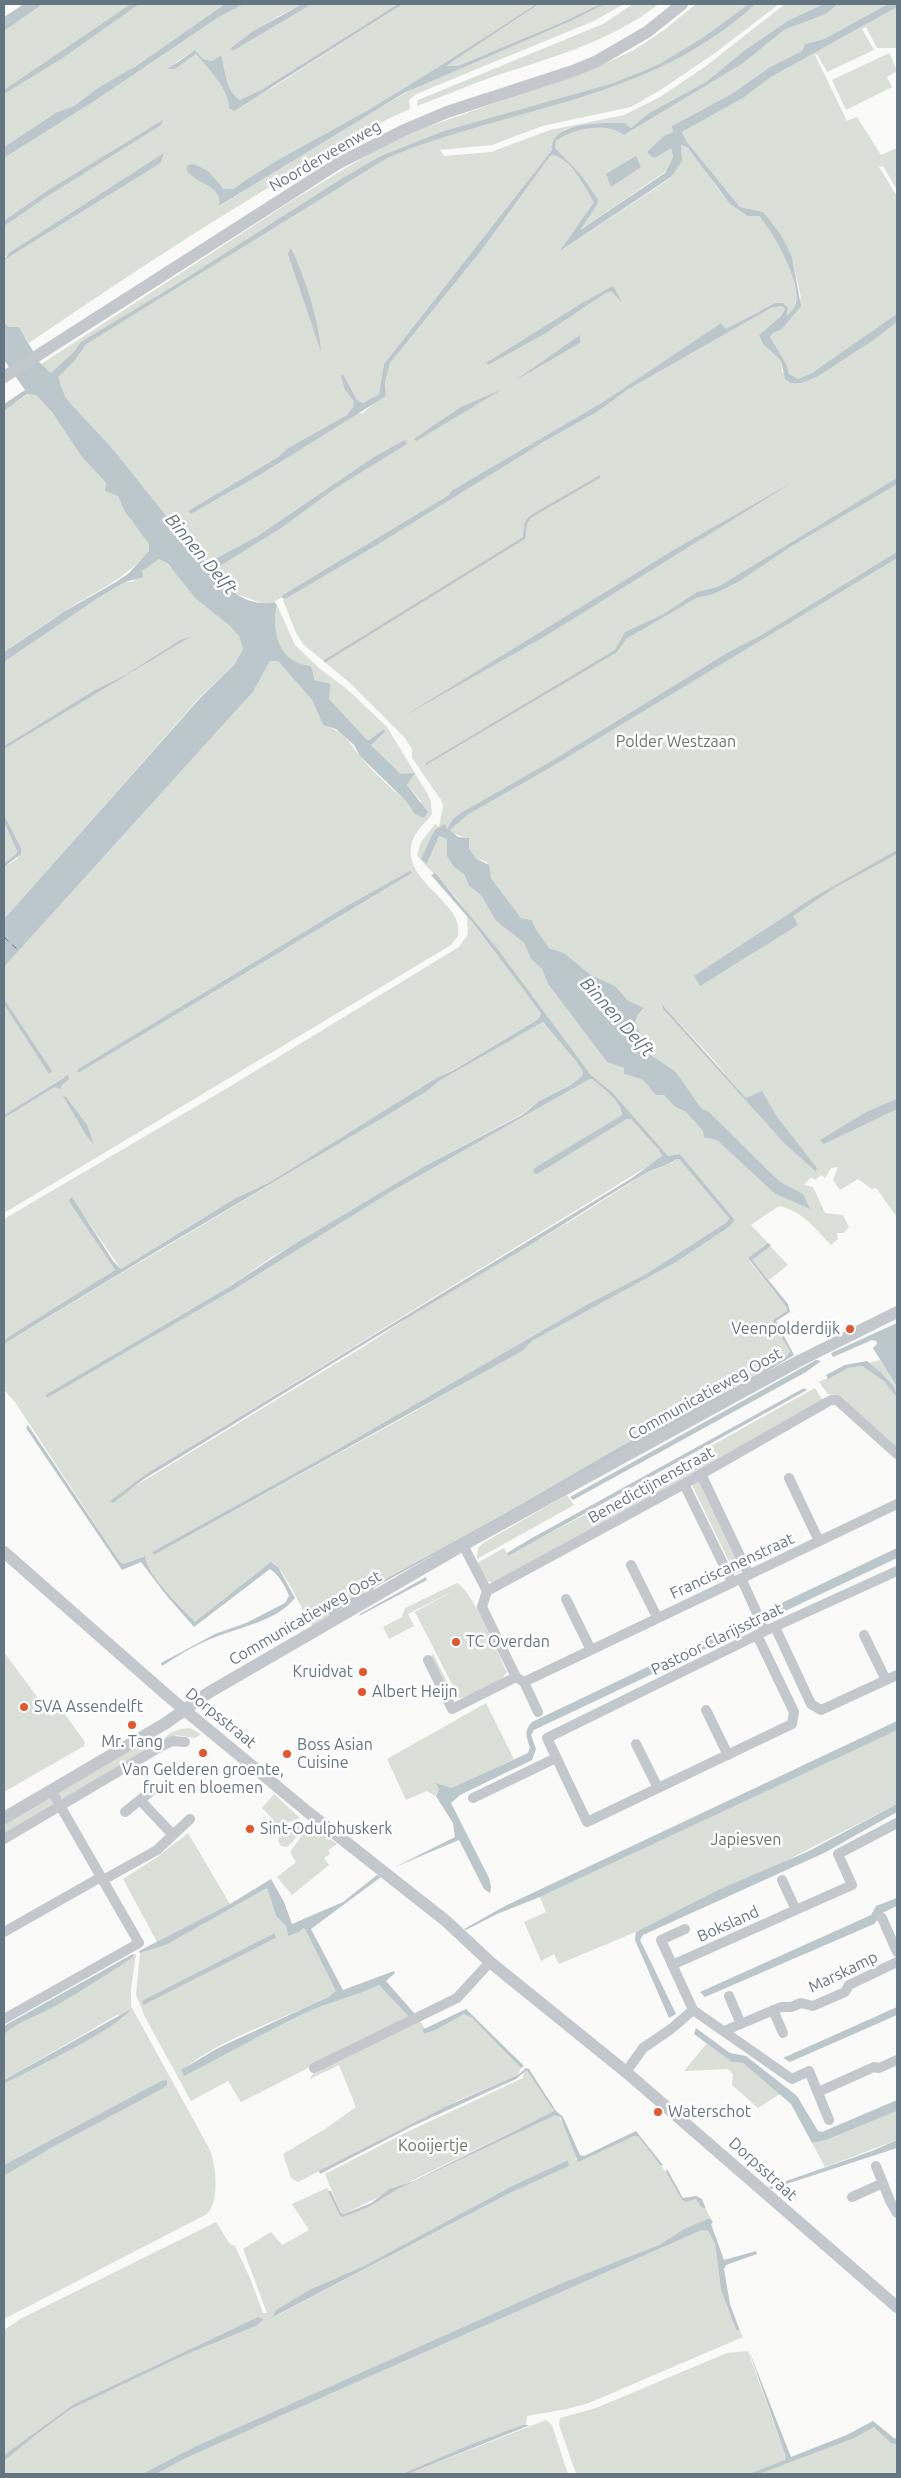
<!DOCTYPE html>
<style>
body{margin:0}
#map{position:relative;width:901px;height:2478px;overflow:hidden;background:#fafaf8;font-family:Ubuntu,sans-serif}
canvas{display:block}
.frame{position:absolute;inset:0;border:5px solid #657683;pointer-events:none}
</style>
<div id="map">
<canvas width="901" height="2478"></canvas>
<div class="frame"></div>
</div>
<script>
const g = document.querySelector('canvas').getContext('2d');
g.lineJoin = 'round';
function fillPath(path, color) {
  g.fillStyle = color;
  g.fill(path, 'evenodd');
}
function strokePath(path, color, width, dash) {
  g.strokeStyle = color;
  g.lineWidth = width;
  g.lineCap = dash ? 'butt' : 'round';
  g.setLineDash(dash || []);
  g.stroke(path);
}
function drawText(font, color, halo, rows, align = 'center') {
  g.font = font + ' Ubuntu,sans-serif';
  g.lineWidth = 5;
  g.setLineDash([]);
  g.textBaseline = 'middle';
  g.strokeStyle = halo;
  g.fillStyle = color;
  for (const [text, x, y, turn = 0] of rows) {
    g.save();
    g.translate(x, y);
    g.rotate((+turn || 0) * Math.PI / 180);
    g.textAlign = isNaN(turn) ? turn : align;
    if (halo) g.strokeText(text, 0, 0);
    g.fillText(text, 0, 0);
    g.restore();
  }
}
fillPath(new Path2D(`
 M43 4H225L136 66 99 87 74 106 57 112 4 147V31Z
 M244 4H302L277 17 232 48 233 51 312 4H398L261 90 240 100C225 89 226 71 221 55L212 61 203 59 195 50 176 62 175 69 196 54C208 68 229 89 229 108L272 88 403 4H536C481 40 425 76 368 110 323 136 276 158 233 189L226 190 217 183 189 175C203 181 221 189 220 206L350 125 416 87 571 21 605 4H624L594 21 416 94 409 100 410 109C360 130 316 158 271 186 188 236 108 289 29 343L19 327H9L4 322V260L161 163 164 154 4 257V158L93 102 219 17Z
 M539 4H600L565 21 458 66H446Z
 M633 4H659C604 46 546 58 481 81 460 89 439 98 417 106L418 100 603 24Z
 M696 4H779L715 53 662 89 631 107 542 126 492 145 440 150 444 156 491 152 550 130 624 115 660 97 706 66 785 4H824L789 20 745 50 706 82 649 113 631 128 625 123 565 129 553 141 552 150 384 364 379 394 363 403 357 400 343 374 345 390 355 401 353 407 347 415 288 448 278 457 188 511 191 514 263 473 356 414 363 413 379 399 386 396 385 382 390 363 481 251 551 155C570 156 585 188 594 202L562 250 671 178 682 153 680 145 688 148C710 171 723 212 759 216 775 233 802 282 795 305 794 310 789 314 785 317L786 312 783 303 757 312 726 330 721 323 603 402 451 491 449 495 274 602 264 604 234 593 224 585 213 564 196 556 176 529 178 517 168 518 112 448 71 404 65 396 60 382 41 364 293 200 384 145 427 127 597 67 634 50 664 30Z
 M838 4H888L824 39 805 44 802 51 770 67 733 93 686 118 673 132 665 135 648 152 671 148 673 157 665 172 578 231 597 205 582 176 554 148 556 141C573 128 606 122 624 135L742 64 784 30 826 14Z
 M897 7V48H877L866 27 862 29 874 50 827 72 817 54 815 55 847 121 857 117 881 155 897 148V190L883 166 879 167 897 196V314L881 326 897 322V1217L876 1188 872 1189 858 1179 840 1190 833 1180 838 1167 831 1168 825 1178 821 1175 815 1180 811 1177 804 1185 813 1187 825 1213 843 1215 849 1227 844 1233H837L838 1239 831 1245C815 1228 802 1211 779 1206L751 1225 768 1243 748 1258 750 1262 787 1308V1311L774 1319 790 1351 787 1356 738 1386 630 1441 513 1509 373 1586 368 1592 348 1599 330 1616 312 1626C299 1606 291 1581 274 1563L196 1623C182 1608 146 1575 144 1556L124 1564 120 1562 15 1402 4 1390 6 1388 4 1384V1344C144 1259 285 1176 426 1092L439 1081 543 1022 576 1061 583 1072 582 1076 571 1085 539 1101 522 1114 425 1166 269 1259 229 1287 45 1395 47 1398 233 1290 389 1193 588 1080 592 1079C602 1088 622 1101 622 1115L539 1165 537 1173 627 1119H631L659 1150 662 1156 658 1160 149 1472 111 1501 371 1342 424 1307 569 1222 646 1173 672 1163 676 1159H679L729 1217 727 1222 646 1274 588 1304 333 1452 152 1552 154 1555 403 1418 522 1350 532 1341 678 1261 729 1227 735 1220 680 1154 668 1156 613 1093 590 1074 455 896 419 858 417 855 421 842 435 824 439 827 443 806 441 800 412 758V749L405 738 350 683 304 645 296 633 283 600 545 441 597 412 627 390 771 308 782 306 785 309 781 316 759 335 763 344 781 361 782 372 799 382 810 374 798 379 789 374 787 365 770 337 773 333 781 330 801 298 792 257 763 212 740 207 687 142 682 132 743 98 771 77ZM438 828C450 829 457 837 469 838L468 849 477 859 487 862 491 878 521 918 532 920C536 933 543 937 549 948L564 953 591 975 615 986 627 1001 644 1009 637 1016 635 1025 643 1037 642 1045 648 1053 676 1072 702 1109 708 1111 779 1181 803 1194 774 1193 718 1141 710 1139 686 1112 674 1106 664 1095H656L643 1080 624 1074V1068L607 1062 548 984 542 969 531 959 524 943 496 921 481 895 469 886 464 874 454 867 447 839 439 836 427 864 422 859 431 837ZM661 1003 711 1057 769 1126 663 1009 660 1004ZM796 1144 817 1168 816 1172 786 1145Z
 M887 54H890L897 71 887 77 892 87 846 110 832 80Z
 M28 394 36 395 52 412 81 456 122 501 123 508 132 522 146 538 149 544V551C123 581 97 590 65 611 44 624 24 638 4 652V411Z
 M158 559C169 560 187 590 196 598 210 614 242 625 243 649L234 665 200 697 4 919V867L17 859 21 848 4 815V749L190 637 180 640 125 675 93 691 4 746V662L98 598 125 582H133L142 571Z
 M277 605 295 645 319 668 347 689 387 727 427 793 431 802 432 814C426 823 415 831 412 842 401 883 465 901 458 936L451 945 4 1213V1118L65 1081 64 1077 4 1115V1005L49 1074 4 999V967L241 705 253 692 270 661H278L312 700 323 725C346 732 347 741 361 757 374 773 390 787 406 801L411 809 422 802 407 785 414 774H401L371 745 385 732 384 729 369 740 366 739C351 724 313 686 311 666 306 665 300 664 295 662 276 653 272 623 277 605ZM411 870 412 873 80 1072H77L78 1069 345 907Z
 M4 822 17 851 16 854 4 863Z
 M467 916 532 1001 541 1014 537 1020 451 1071 438 1077 270 1182 234 1199 121 1269 71 1197 68 1200 115 1270 4 1341V1219L229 1087 459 947 468 934Z
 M770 1246 788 1265 769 1280 751 1260Z
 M880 1360 897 1387V1393L887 1378 869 1363Z
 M862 1366 885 1382 897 1398V1450L836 1395 828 1394 819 1382 848 1368Z
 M815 1388 823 1401 495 1584 487 1581 477 1563 504 1548 508 1555 630 1491Z
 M700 1480 743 1570 735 1574 692 1485Z
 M567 1495 574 1505 477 1559 478 1548 483 1543Z
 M457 1583C472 1590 499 1655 507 1672 498 1687 469 1698 452 1699L431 1656 433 1654 453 1694H457L415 1612 455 1590 408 1614 414 1626 389 1639 383 1627 402 1617 405 1608Z
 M4 1652 51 1716 62 1710 85 1742 84 1746 4 1792Z
 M486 1703 514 1759 452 1789 435 1784 439 1789 435 1796 427 1791 406 1800 387 1759Z
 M190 1728 201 1734 195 1738 176 1735 161 1745C166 1732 177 1729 190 1728Z
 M897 1730V1804L762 1873 718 1891 638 1931 559 1964 554 1954 541 1961 524 1922 546 1912 540 1897Z
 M150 1740 157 1741 153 1748 65 1799 58 1796V1791Z
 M274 1794 300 1818 285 1824 274 1831 273 1819 262 1808Z
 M50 1798 54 1804 4 1834V1822Z
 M307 1823 337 1844 328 1850 330 1854 324 1858 329 1865 292 1895 277 1877 296 1862 290 1852 301 1837Z
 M301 1825C299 1835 295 1840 287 1847L281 1846 278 1841 280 1831 289 1826Z
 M188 1833 230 1904 157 1942 123 1879 156 1858Z
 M267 1888 276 1916 286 1926 288 1936 303 1928 305 1929 337 1992C289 2018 223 2036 181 2071L184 2075C224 2056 263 2033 303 2013 328 2002 354 1997 379 1985L409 2017 241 2102 228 2081 191 2101 145 2017 136 1995 140 1953 166 1945ZM275 1934 276 1938 143 2004Z
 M133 1954H136L131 1989V2006L210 2150C216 2166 220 2201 207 2214L4 2319V2176L51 2148 162 2089 161 2081 4 2165V2084L125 2017 117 2015 4 2080V2026Z
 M464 2014 472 2018 521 2068 518 2075 459 2100 298 2182 291 2178 283 2154 325 2129 356 2107 339 2065 310 2079 315 2070 418 2018 425 2029 422 2030 424 2034 438 2029Z
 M707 2043 732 2062 743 2063 780 2094 758 2108 732 2085 733 2074 728 2069 684 2071Z
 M528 2069 554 2111 344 2214 341 2213 325 2174 405 2133 523 2078 524 2072Z
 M897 2111V2140L825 2167 812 2143 826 2140Z
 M555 2114C567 2122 575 2146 576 2160L634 2136H638L666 2172 682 2200 686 2202 696 2199 701 2207 706 2209 710 2218 684 2229 659 2245 475 2322 194 2447 142 2474H4V2461L37 2434 71 2409 185 2355 256 2326 264 2319 258 2317 74 2404 4 2455V2330L22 2318 216 2222 230 2244 235 2246 250 2278 263 2313H267L243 2249 271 2232 282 2245 309 2230 292 2204 327 2188 340 2216 369 2207 396 2190ZM568 2160 569 2166 508 2194 274 2317 311 2289 364 2266 514 2185Z
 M702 2230 708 2231 715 2244 721 2290 736 2330 740 2331 743 2337 589 2403 567 2409 527 2416 526 2425 469 2445 402 2474H156L184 2459 339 2390Z
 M748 2351 786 2457V2460L839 2439 873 2421 897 2440V2474H576L559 2425 560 2418 596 2408 727 2353Z
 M546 2420 552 2425 568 2474H408Z`), '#dadfd7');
fillPath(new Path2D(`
 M24 4H43L4 31V17Z
 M131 4H139L64 57 4 94V90Z
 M225 4H244L219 17 93 102 4 158V147L57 112 74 106 99 87 136 66Z
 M302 4H312L233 51 231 48 252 32Z
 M398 4H403L234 111 229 108C229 89 208 68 196 54L175 69H168L195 50 203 59 212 61 221 55C226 71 225 90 240 100L261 90Z
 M536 4H539L446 66H458L565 21 600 4H605L571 21 404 93 219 206C223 185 196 184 187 171L188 165 194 164 208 171 224 189H233C276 158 323 136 368 110 425 76 481 40 536 4Z
 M749 4H755C649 102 514 105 387 158L86 344 75 360 58 377 65 396 71 404 112 448 168 518 178 517 181 520 176 529 196 556 208 563 258 536 374 457 405 440 407 444 337 487 281 528 215 569C225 590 250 608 274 602L277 605C272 623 276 653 296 662 300 664 306 665 311 666L315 680 330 684 329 699 366 739 369 740 384 729 385 732 371 745 401 774 415 773 407 785 428 812 424 818 414 813 406 801 360 756 354 745 336 729 323 725 312 700 278 661H270L253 692 241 705 4 967V919L201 697 234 665 243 649 239 636 229 625 196 599 168 564 159 559 142 571 143 577 125 582 98 598 4 662V652L65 611 116 582 129 573 149 551V544L125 512 118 496 105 491 106 483 81 456 52 412 36 395 27 394 4 411V404L25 390 4 360V322L9 327H19L40 363 51 373 74 352 81 342 174 286 341 179 381 156 444 131 614 83 660 64 704 37Z
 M824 4H838L826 14 784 30 742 64 624 135C607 122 573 128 556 141L555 148 582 176 598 200 597 205 580 230 665 173 673 157 671 148 655 158 651 156 647 152 665 135 673 132 672 126 733 93 770 67 802 51 805 44 824 39 888 4H897V7L771 77 743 98 682 132 687 142 740 207 763 212 781 235 792 257 801 306 781 330 773 333 770 337 787 365 789 374 798 379 812 373 897 314V322L872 341 818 376 802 383H791L785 379 781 361 763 344 759 335 781 316 785 309 782 306 771 308 627 390 597 412 545 441 375 546 285 599 282 598 283 595 449 495 451 491 603 402 721 323 726 329 775 303H783L788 308 786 316C788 314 792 311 794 308 806 289 773 231 759 216H748L730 204 688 148 681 145 682 161 671 177 560 251 594 202C585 188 570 156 551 155L481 251 390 363 385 382 386 396 263 473 191 514 188 511 278 457 288 448 347 415 353 407 354 401 345 390 341 376 343 374 357 400 363 403 379 394 384 364 552 150C549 121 606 123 625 123L631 128 649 113 706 82 745 50 789 20Z
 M163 120 161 125 46 197 4 226V221L50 189Z
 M164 153 161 163 4 260 9 253Z
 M636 156 641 167 611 187 606 174Z
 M291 248C305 278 319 320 321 352L288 254Z
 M613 286 622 302 611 291 604 294 544 334 488 365 486 363 582 303Z
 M580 335V343L516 380Z
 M501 390 416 441 414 439 461 407Z
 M897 478V484L790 547 738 582 713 594 696 598 626 639 617 652 426 765V763L615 650 625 632 664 614 697 592 718 587Z
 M793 482 547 635 404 716 677 548Z
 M897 552V558L546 770 467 815 450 830 458 837 469 838V849L477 859 489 865 491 878 521 918 532 920C536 933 543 937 549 948L564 953 591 975 615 986 628 1001 644 1008 637 1016 635 1025 643 1037 642 1045 648 1053 676 1072 702 1109 708 1111 779 1181 803 1194 810 1209 774 1193 718 1141 704 1137 703 1131 686 1112 674 1106 664 1095H656L643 1080 624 1074V1068L607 1062 548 984 542 969 531 959 524 943 496 921 481 895 469 886 464 874 454 867 447 856V839L439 836 427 864 421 859 431 837 436 829 445 824 447 829 453 819 461 813 552 761 727 653 760 636Z
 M192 636 4 749V746L93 691 125 675 180 640Z
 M4 815 21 848V854L4 867V863L16 854 17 851 4 822Z
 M897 850V854L834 888 793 916 798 925 700 986 694 976 811 899Z
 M411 870 412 873 80 1072H77L78 1069 345 907Z
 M435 873 499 951 590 1074 613 1093 668 1156 680 1154 735 1220 729 1227 678 1261 532 1341 522 1351 154 1555 152 1552 333 1452 588 1304 646 1274 727 1222 729 1218 679 1159H676C668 1166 655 1168 646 1173 603 1198 562 1226 520 1251 393 1325 269 1403 144 1479L113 1503 110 1501 149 1472 632 1178 662 1156 659 1150 631 1119H627L537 1174 533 1173 534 1169 539 1165 622 1115C622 1101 602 1088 592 1079L588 1080 389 1193 233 1290 47 1398 45 1395 229 1287 291 1246 425 1166 522 1115 539 1101 571 1085 582 1076 583 1072 576 1061 543 1022 439 1081 426 1092C285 1176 143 1258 4 1344V1341L10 1336 115 1270 68 1200 72 1197 113 1261 121 1269 234 1199 270 1182 438 1077 452 1071 537 1020 541 1014 532 1001 472 922 431 875Z
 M4 999 52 1071 49 1074 4 1005Z
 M660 1002 746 1098 762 1091 777 1117 817 1168 816 1172 786 1145 663 1009Z
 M68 1075 69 1079 61 1086V1089L55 1087 4 1118V1115Z
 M63 1096 66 1097 87 1125 94 1145 86 1135Z
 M897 1099V1109L824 1144 820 1140 868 1111Z
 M768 1243 771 1245 768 1248 752 1260 788 1304 790 1312 776 1321 794 1355 747 1384 377 1586C365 1599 345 1604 330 1616L329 1612 348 1599 368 1592 373 1586 513 1509 630 1441 738 1386 787 1356 790 1351 773 1322 774 1319 787 1311V1308L748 1258Z
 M897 1323V1387L873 1348 877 1344 876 1341 872 1340 833 1357 831 1353Z
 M816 1360 821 1361 806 1372 573 1500 570 1497Z
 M867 1361C877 1370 897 1383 897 1398L885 1382 862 1366 848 1368 828 1379 826 1375 845 1365Z
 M804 1388 807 1390 508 1556 507 1553 532 1538Z
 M28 1425 120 1562 124 1564 145 1556C146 1575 183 1609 195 1622L271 1562 278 1567 295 1598C277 1621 240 1627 213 1638 195 1645 179 1655 162 1666L161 1663 215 1634 246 1623 285 1603 289 1596C286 1587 278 1574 270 1569L194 1627 166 1595 141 1562 122 1570 26 1428Z
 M897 1548V1558L534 1730 531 1735 536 1749 532 1760 460 1795 451 1803 489 1878 491 1887 490 1893 484 1889 459 1840 395 1867 455 1837 453 1823 436 1796 439 1789 435 1783 452 1788 528 1753 530 1747C526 1737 524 1730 532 1722Z
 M426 1577 427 1580 359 1616 360 1614Z
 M897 1721V1730L874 1741 540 1897 497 1914 466 1930 464 1929 505 1906Z
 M897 1804V1812L824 1853 643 1935 640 1940 643 1946 676 2014 669 2018 635 1940 636 1932 718 1890 809 1851Z
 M377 1875 381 1877 311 1929 343 1990 394 1971 395 1973 386 1981 415 2014 409 2017 379 1985C354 1997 328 2002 303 2014 263 2033 224 2056 184 2076L181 2070 218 2048 328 1997 336 1991 305 1929 303 1928 299 1932 288 1936 286 1926 276 1916 267 1888 166 1945 140 1953 139 1951 230 1904 271 1879 284 1902 292 1924 343 1902Z
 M897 1898V1906L884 1912 874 1924 705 1997 700 1992 871 1915 876 1906Z
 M275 1933 276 1938 143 2005 142 2001Z
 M133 1954V1957C108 1974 81 1991 55 2006 37 2016 19 2021 4 2034V2026Z
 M897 2007V2015L790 2062 783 2058Z
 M131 2009C115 2031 31 2069 4 2084V2080Z
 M466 2009 524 2066 521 2068 519 2066 472 2018 464 2014 438 2029 424 2034 422 2030Z
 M696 2028 730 2053 746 2056 797 2096 818 2131 822 2132 897 2100V2111L826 2140 812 2143 791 2104 743 2063 732 2062 694 2034Z
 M526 2068 529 2069 556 2111 563 2117 580 2155 584 2156 636 2131 663 2165 661 2166 638 2136H634L578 2162 561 2118 555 2115 396 2190 369 2207 343 2217 340 2216 328 2191H331L341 2213 344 2214 371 2203 390 2189 414 2181 554 2111 527 2070 516 2079 413 2126 320 2174 319 2171 447 2106 518 2075Z
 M167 2080V2085L162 2089 51 2148 4 2176V2165L161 2081Z
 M897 2140V2148L771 2189 769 2187 872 2151Z
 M568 2160 569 2166 508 2194 273 2317 275 2311 311 2289 364 2266 514 2185Z
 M667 2169 683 2198 696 2196 702 2199 706 2209 701 2207 696 2199 686 2202 682 2200 666 2172Z
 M710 2218 713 2222 711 2224 724 2260 756 2251 757 2254 726 2265 724 2269 730 2304 740 2331 736 2330 721 2290 715 2244 708 2231 702 2230 339 2390 184 2459 156 2474H142L194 2447 560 2284 659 2245 684 2229Z
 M258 2317 264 2319 256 2326 185 2355 71 2409 37 2434 4 2461V2455L74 2404Z
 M748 2348 791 2457 849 2434 873 2421 893 2438 897 2439V2444L891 2443 874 2427 854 2438 759 2474H749L785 2460 786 2457Z
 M523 2425H530L408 2474H402L469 2445Z`), '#bbc7cb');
strokePath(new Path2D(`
 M325 661 524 538 526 523 530 517 599 477`), '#bbc7cb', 2.5);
strokePath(new Path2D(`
 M4 937 19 951`), '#60757c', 1, [6, 5]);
strokePath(new Path2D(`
 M701 1474 749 1575
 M789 1478 819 1541
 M684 1484 732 1582
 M463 1545 487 1591 482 1607 516 1677
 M631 1565 657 1617
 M741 1578 765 1631
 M487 1591 684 1484 831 1400H837L897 1454
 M566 1599 591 1650
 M775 1627 811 1704
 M757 1635 794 1712
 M864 1635 886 1680
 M428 1660 452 1709 516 1677
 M519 1679 524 1682 538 1712
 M524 1682 897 1504
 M811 1704 821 1710 897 1675
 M706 1710 728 1755
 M794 1712 792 1724 587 1822 547 1738 765 1631 897 1571
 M636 1744 658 1788
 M156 1787 140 1800 173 1835
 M473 1798 556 1758
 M125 1812 140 1800
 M4 1839 160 1747 172 1741 185 1742
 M103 1880 157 1850 190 1819
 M782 1880 796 1910
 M882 1918 897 1952
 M685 1929 661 1940 693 2010 792 2079 809 2071 829 2120
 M4 1932 101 1877
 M672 1965 852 1885 838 1854 897 1823
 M729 1996 741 2024
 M773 2010 783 2033
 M4 2019 139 1943 51 1790
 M724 2031 781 2007H791L801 2003 813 2006 845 1992 849 1985 897 1962
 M314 2068 457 1998 490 1962
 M626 2072 643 2048 671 2029 693 2010
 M818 2092 874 2067 879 2068 897 2060
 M876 2166 890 2201 897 2213
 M852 2197 883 2183`), '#c3c8cc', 10);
strokePath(new Path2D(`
 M4 377 337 164 402 131 447 112 573 71 597 61 647 32 682 4
 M4 1552 169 1697 309 1813 446 1921 490 1962 626 2072 897 2307
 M4 1818 166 1723 208 1693 463 1545 797 1362 897 1312`), '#c3c8cc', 12);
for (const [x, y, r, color] of [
 [850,1329,5,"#e4572e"],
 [456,1642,5,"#e4572e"],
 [363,1672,5,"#e4572e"],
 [362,1692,5,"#e4572e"],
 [24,1707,5,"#e4572e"],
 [132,1725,5,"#e4572e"],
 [203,1753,5,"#e4572e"],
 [287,1754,5,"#e4572e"],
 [250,1829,5,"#e4572e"],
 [658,2112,5,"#e4572e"]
]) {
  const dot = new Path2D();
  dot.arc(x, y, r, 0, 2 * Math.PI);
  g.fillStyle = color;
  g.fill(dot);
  strokePath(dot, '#fff', 2);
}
drawText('16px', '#657683', '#fff', [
 ["Noorderveenweg",325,156,-30],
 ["Communicatieweg Oost",705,1394,-29],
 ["Benedictijnenstraat",651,1485,-29],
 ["Franciscanenstraat",732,1566,-25],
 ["Communicatieweg Oost",305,1618,-30],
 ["Pastoor Clarijsstraat",717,1639,-26],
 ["Dorpsstraat",221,1718,39],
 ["Boksland",728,1924,-24],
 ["Marskamp",843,1972,-26],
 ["Dorpsstraat",763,2169,42]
]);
drawText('16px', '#687a64', '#fff', [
 ["Polder Westzaan",676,742],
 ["Japiesven",746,1840],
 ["Kooijertje",433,2146]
]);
drawText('16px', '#657683', '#fff', [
 ["Veenpolderdijk",840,1329,"right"],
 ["TC Overdan",466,1642],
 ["Kruidvat",353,1672,"right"],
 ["Albert Heijn",372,1692],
 ["SVA Assendelft",34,1707],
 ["Mr. Tang",132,1742,"center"],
 ["Boss Asian",297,1745],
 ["Cuisine",297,1763],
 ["Van Gelderen groente,",203,1770,"center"],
 ["fruit en bloemen",203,1788,"center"],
 ["Sint-Odulphuskerk",260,1829],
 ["Waterschot",668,2112]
], 'left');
drawText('italic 18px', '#60757c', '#fff', [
 ["Binnen Delft",201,554,50],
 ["Binnen Delft",617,1017,48]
]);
</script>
